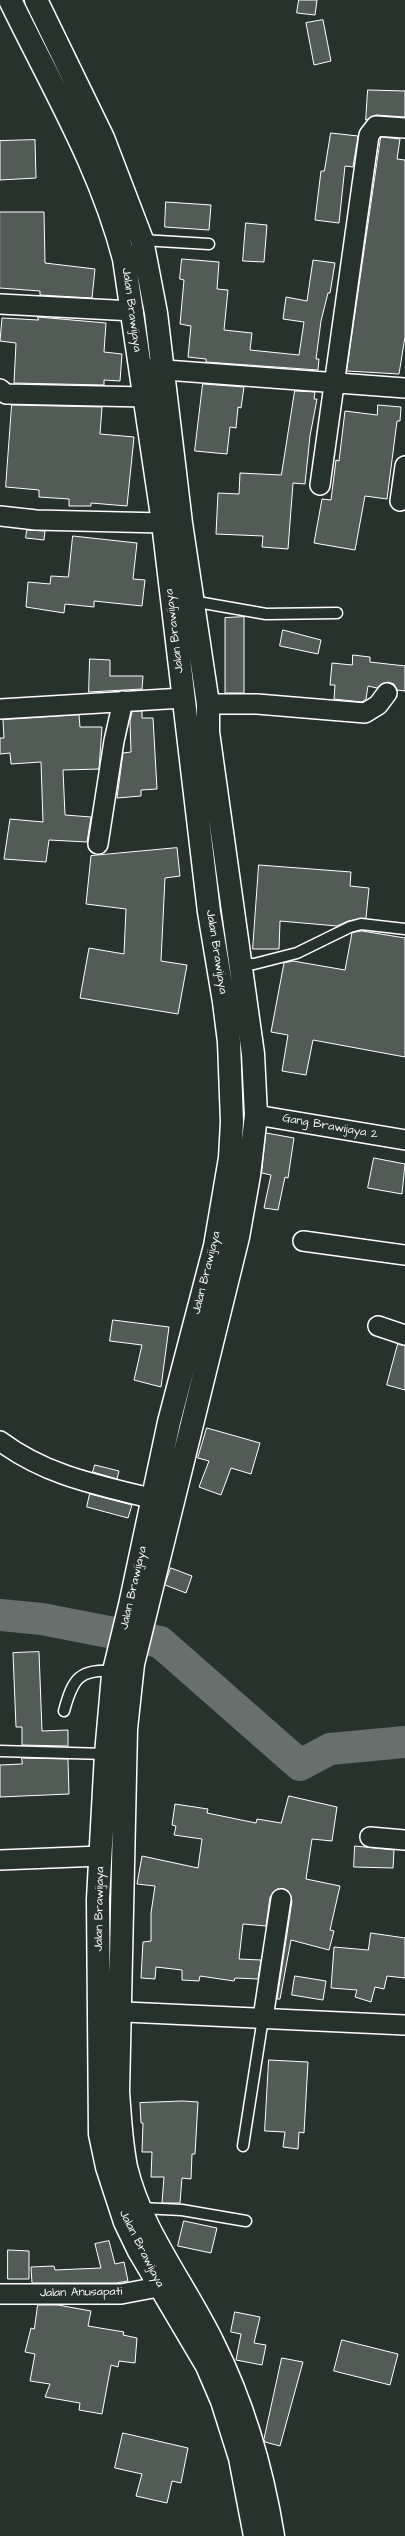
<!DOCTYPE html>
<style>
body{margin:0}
canvas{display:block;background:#26332d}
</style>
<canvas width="405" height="2536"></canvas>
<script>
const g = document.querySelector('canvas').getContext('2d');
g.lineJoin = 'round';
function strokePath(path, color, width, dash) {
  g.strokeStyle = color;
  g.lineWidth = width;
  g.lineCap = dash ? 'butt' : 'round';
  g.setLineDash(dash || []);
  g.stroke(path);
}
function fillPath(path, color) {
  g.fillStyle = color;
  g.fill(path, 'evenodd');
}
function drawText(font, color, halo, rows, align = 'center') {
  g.font = font + ' "Architects Daughter",sans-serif';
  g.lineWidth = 3.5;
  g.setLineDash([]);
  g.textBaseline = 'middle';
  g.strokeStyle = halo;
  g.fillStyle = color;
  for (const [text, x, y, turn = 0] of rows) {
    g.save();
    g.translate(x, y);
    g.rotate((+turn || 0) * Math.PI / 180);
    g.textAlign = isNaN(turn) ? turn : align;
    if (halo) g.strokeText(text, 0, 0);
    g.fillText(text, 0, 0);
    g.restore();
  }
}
strokePath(new Path2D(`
 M0 1615 42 1619 160 1642 300 1765 330 1749 405 1742`), '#67706c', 32);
const building = new Path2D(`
 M299 0H317L315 15 297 13Z
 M323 20 331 61 314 65 306 23Z
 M368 90 405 91V117L376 115 366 120Z
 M331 133 358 136 353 167 345 166 339 223 315 220 321 171H324Z
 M381 137 400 139 397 159 405 160V337L399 374 347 371Z
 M35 140 36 178 0 180V141Z
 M166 202 211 205 209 230 165 227Z
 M0 212H44L45 263 95 269 92 298 40 295V291L0 288Z
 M246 223 267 225 264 262 243 261Z
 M182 259 219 262 217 289 228 290 224 330 252 333 250 350 299 355 304 322 283 319 286 297 307 301 313 260 335 263 330 293H328L321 321 316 359H319L318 370 206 362V359L188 357 191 326 180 324 184 280 180 279Z
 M38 317 106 323 104 352 122 354 120 381 104 380V385L14 383 16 343 0 341 2 318 38 320Z
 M203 384 244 387 241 408 238 407 236 428 230 427 227 454 195 451Z
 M295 391 315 392 314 399H317L310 436 305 484 293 483 288 549 262 547 263 536 216 534 218 493 239 494 240 473 281 475Z
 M12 405 102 407 100 434 134 437 127 506 91 503V506H69V499L39 497V490L6 487Z
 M378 405 401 407 400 421H397L387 499 365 496 355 550 314 543 322 499 331 500 336 460 339 461 345 411 377 415Z
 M27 530 45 531 44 540 26 538Z
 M73 536 137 543 133 579 145 580 142 606 94 601V607L65 604 64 613 26 607 28 582 50 584 51 576 68 577Z
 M244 617V693H225V618Z
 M283 630 321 640 318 654 280 646Z
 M353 655 370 657V662L405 666V691L397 690 394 684 388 682 377 688 368 686 366 699 362 702 334 699 335 685H330L332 663 352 665Z
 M90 659 110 660V676H143L142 689 89 692Z
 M142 711V718H153L157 789 141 790V796L117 798 123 753 131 752 130 721 132 712Z
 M79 715 80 727H102L99 769 63 770 65 815 91 817 87 842 49 840 46 862 4 859 10 819 43 822 41 762 11 764 10 753 0 754V738H4L3 720Z
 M177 848 180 876 165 878 161 961 187 965 178 1014 80 998 89 948 124 954 126 909 86 904 91 856Z
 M259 865 351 872 350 886 369 888 366 918 348 921 337 926 280 921 279 949H253Z
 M362 931 405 938V1057L313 1040 306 1075 282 1071 288 1035 271 1032 284 963 293 961 345 970 352 933Z
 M266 1133 294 1138 288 1178 285 1177 278 1210 264 1208 271 1175 262 1173Z
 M374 1158 405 1164 402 1194 368 1188Z
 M113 1320 169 1327 161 1387 134 1380 142 1345 110 1341Z
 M398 1344 405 1346V1390L387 1385Z
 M207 1428 260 1443 251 1474 231 1468 221 1495 199 1487 209 1461 198 1458Z
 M95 1465 119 1471 117 1479 93 1472Z
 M90 1494 132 1505 128 1518 87 1507Z
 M171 1568 192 1576 186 1593 165 1585Z
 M39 1652 42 1731 68 1730V1746L22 1745V1727H16L13 1653Z
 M22 1758 68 1759 69 1794 0 1797V1765L22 1764Z
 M289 1796 337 1807 332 1841 312 1839 306 1879 340 1886 330 1930 334 1931 329 1950 291 1940 280 1999H277L292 1901 288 1891 277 1889 270 1897 266 1926 243 1924 239 1959 261 1960 258 1979 235 1978 234 1981 200 1976 199 1981 182 1980V1970L156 1967 155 1979 141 1978 143 1942 151 1941V1913L155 1886 137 1884 142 1856 198 1868 202 1839 174 1835 176 1826 172 1825 175 1804 208 1809 207 1813 256 1823 257 1819 281 1823Z
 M355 1846 394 1850 393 1868 354 1867Z
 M371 1933 405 1938V1978L387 1976 384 1989 375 1987 371 2002 355 1997 357 1990 331 1988 334 1947 368 1950Z
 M295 1976 326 1981 323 2000 292 1995Z
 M269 2060 308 2062 304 2133 299 2132 298 2149 283 2147 285 2132 265 2131Z
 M183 2101 198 2102 195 2154H192L191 2179 182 2178 180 2203H162L164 2177H151L152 2152H142L143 2123H141L140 2103Z
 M184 2221 217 2228 211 2253 178 2246Z
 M109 2241 115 2264 124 2262 128 2281 116 2283H32L31 2267 54 2266 55 2270 101 2268 95 2244Z
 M8 2250 29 2251V2279H8Z
 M38 2305H58L91 2311 88 2326 124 2332 123 2335 137 2338 135 2363 119 2361 118 2367 111 2365 102 2414 79 2410 80 2403 45 2397 50 2384 30 2381 35 2354 25 2352 31 2328 34 2329Z
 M235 2312 260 2317 254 2343 266 2345 262 2365 236 2360 241 2334 231 2332Z
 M342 2340 398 2354 390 2385 334 2371Z
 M282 2358 303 2362 280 2446 265 2442 264 2440Z
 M123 2433 188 2448 181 2483 172 2481 167 2503 136 2496 142 2474 115 2468Z`);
fillPath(building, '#515c57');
strokePath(building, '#fff', 1);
const service = new Path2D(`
 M142 240 209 244
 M192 601 266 614 337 613
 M240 964H254L297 953 350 927 361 924 405 929
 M64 1711C73 1678 79 1669 114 1671
 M0 1751 106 1754
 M243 2146 263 2018
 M141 2208 182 2210 246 2221`);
const minor = new Path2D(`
 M0 304 133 311
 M139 368 405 388
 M0 389 6 394 145 397
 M320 485 369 135 376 126 405 128
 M400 501 405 466
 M0 516 36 520 163 523
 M208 704H257L365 713 378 705 387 693
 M0 709 183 698
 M98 844 114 741 123 701
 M256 1115 405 1140
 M303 1241 405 1255
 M378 1326 405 1335
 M0 1441C47 1476 98 1485 154 1499
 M370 1837 405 1840
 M0 1860 101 1856
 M104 2011 405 2025
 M263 2018 281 1899
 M0 2294H121L174 2284`);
const trunk = new Path2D(`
 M10 0C51 85 100 166 124 259L163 523 209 912 224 1002 229 1042 232 1122 230 1158 215 1246 169 1422 130 1605 113 1675 106 1754 98 1899 100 2134 107 2167 125 2222 139 2251 207 2366 222 2401 240 2458 255 2536
 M36 0 103 138 142 240 156 313 181 523 208 704V732L253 1054 256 1115 249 1175 238 1237 133 1664 126 1729 118 2092C120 2117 121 2142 126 2167 141 2231 185 2285 213 2343 244 2405 262 2468 273 2536`);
strokePath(service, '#fff', 13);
strokePath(minor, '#fff', 22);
strokePath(trunk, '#fff', 25);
strokePath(service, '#26332d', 10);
strokePath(minor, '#26332d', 19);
strokePath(trunk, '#26332d', 22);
drawText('12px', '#fff', '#26332d', [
 ["Jalan Brawijaya",131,310,82],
 ["Jalan Brawijaya",175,631,-97],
 ["Jalan Brawijaya",216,952,81],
 ["Gang Brawijaya 2",330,1127,10],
 ["Jalan Brawijaya",207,1273,-76],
 ["Jalan Brawijaya",134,1588,-77],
 ["Jalan Brawijaya",100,1909,-89],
 ["Jalan Brawijaya",141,2249,63],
 ["Jalan Anusapati",81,2293,-1]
]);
</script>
